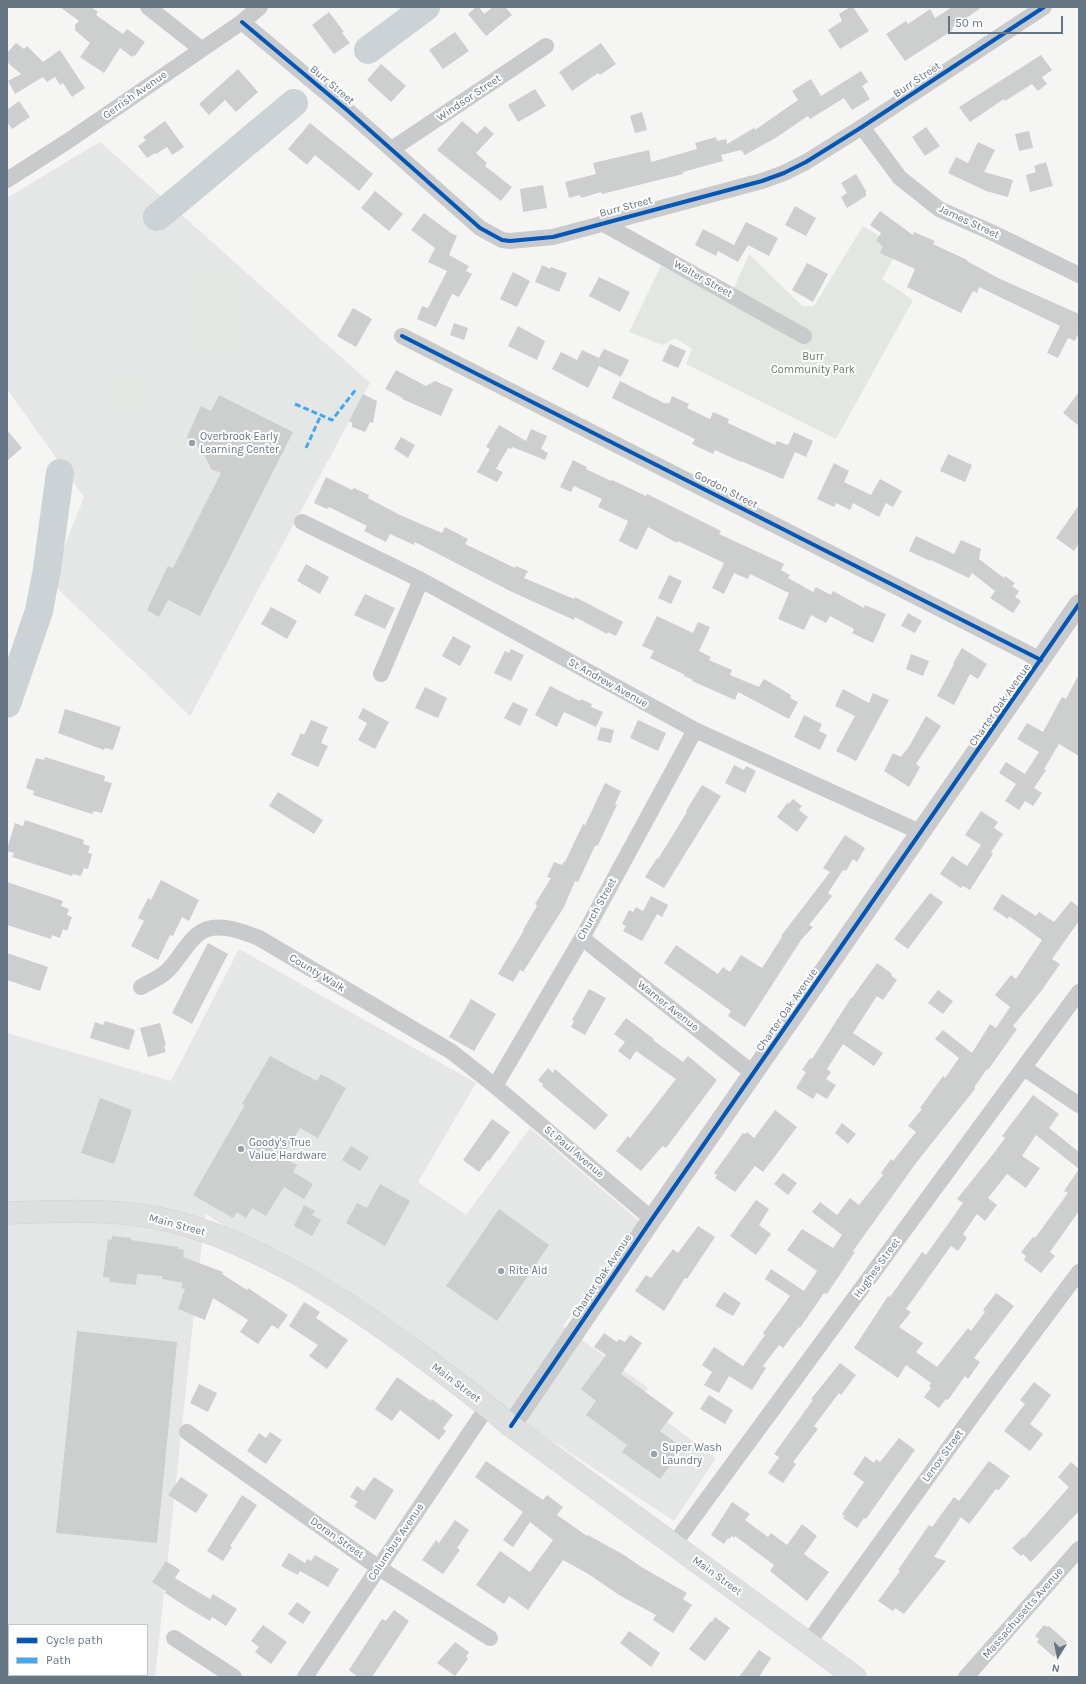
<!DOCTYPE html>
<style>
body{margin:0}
#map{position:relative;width:1086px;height:1684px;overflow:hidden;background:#f5f5f3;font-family:Karla,sans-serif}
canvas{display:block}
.frame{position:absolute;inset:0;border:8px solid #657583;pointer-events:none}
.legend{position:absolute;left:8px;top:1624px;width:140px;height:52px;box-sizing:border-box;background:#fff;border:1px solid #c1c8cd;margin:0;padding:5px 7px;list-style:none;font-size:12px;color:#657583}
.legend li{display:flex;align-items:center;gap:8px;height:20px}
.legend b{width:20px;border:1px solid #c1c8cd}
.north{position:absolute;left:1038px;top:1636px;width:40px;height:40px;-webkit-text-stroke:3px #fff;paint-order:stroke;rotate:190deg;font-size:11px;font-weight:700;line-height:16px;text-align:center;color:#657583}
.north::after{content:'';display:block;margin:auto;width:14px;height:18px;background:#657583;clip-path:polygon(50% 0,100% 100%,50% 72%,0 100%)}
.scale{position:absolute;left:948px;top:16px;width:115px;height:18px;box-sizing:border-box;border:2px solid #657583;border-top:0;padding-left:5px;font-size:12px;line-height:14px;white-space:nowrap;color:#657583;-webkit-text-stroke:3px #fff;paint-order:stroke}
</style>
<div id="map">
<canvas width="1086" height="1684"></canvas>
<div class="frame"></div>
<ul class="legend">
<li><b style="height:5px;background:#0057b8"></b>Cycle path</li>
<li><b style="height:5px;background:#3fa9f5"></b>Path</li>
</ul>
<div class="north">N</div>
<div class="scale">50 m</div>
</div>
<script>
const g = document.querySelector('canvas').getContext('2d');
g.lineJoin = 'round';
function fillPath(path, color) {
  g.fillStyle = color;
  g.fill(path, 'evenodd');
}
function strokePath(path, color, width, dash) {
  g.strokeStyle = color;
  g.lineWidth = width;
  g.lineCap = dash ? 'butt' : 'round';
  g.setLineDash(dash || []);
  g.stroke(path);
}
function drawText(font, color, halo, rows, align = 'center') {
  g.font = font + ' Karla,sans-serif';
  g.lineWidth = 4;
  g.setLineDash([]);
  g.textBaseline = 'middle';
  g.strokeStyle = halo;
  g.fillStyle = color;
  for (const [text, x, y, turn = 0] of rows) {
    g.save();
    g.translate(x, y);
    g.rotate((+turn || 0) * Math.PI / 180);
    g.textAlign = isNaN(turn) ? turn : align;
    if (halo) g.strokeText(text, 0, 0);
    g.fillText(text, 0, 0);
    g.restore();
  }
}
fillPath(new Path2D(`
 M100 142 370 383 190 716 54 585 61 555 84 497 7 389V198Z
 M239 949 476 1083 418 1182 466 1215 530 1128 639 1221 563 1326 648 1388 640 1402 716 1458 674 1521 206 1214 203 1231 155 1677H7V1033L171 1081ZM9 1625H147V1675H9Z`), '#e5e7e6');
fillPath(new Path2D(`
 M863 226 899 248 882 279 913 300 836 439 686 364 692 349 675 338 663 345 629 332 661 266 729 299 749 254 802 306H814Z
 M233 267 241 351 199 355 191 271Z
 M117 372 144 379 136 413 109 407Z`), '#e3e7e1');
strokePath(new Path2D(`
 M368 50 426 7
 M157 217 178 200 294 103
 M7 704 39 611 47 569 60 473`), '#cbd3d6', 28);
fillPath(new Path2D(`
 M60 7H91L98 12 96 15 123 34 127 29 145 42 135 56 133 55 132 57 120 48 104 73 80 57 90 43 75 30V25L79 21Z
 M476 7H479L484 14 493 7H505L512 15 486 36 468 14Z
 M850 7H853L869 31 840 49 828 30 842 21 839 14Z
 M952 7H982L952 28 953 30 905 61 886 34 906 21 908 24 930 9 935 18Z
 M329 12 344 32 342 33 350 43 334 54 312 25Z
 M455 32 469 51 443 69 429 50Z
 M16 43 24 49 27 46 43 62 60 50 85 88 72 97 63 83 60 85 55 77 47 82 43 77 15 94 8 81 21 74 7 62V53Z
 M601 43 616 64 600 75 598 73 572 91 559 72Z
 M1041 55 1052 70 1042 77 1047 84 1038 91 1032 84 1005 101 1004 99 970 122 959 107Z
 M381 64 406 86 391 102 367 80Z
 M238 69 258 92 236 112 225 100 209 115 199 104Z
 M861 71 868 82 862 86 870 99 852 110 844 98 810 119 808 116 777 137 745 155 741 150 721 155 723 161 683 172V174L602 194 601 192 581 198 580 195 569 198 565 182 596 174 593 163 649 150 651 162 697 149 695 143 716 137 717 141 726 139 727 144 754 128 755 130 798 100 792 91 811 79 821 96Z
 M535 89 546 106 518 122 508 105Z
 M19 101 30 117 12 129 7 122V110Z
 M642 112 647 130 635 133 630 116Z
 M165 121 184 147 172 155 167 147 156 154 155 153 147 158 138 146 146 140 143 137Z
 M462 121 477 134 485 126 494 134 476 153 487 163 485 166 512 187 501 201 437 150Z
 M310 123 373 174 359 191 315 155 307 165 288 149Z
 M926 127 940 146 925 156 912 137Z
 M1029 131 1033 148 1019 151 1015 134Z
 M978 142 995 150 984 172 1013 180 1008 197 986 191 948 173 956 157 968 163Z
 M1046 162 1053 186 1030 192 1026 175 1036 172 1034 166Z
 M856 174 866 191V196L847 208 841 197 847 193 841 183Z
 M543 185 547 208 523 212 520 189Z
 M375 191 403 214 389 231 361 208Z
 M795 206 816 218 806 236 785 225Z
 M880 211 913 235 914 232 935 241 933 244 967 260V261L998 278 1079 314V332L1075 341 1068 338 1058 358 1047 353 1060 326 979 287 977 293 973 291 961 313 907 287 915 269 880 253 883 246 876 241 881 233 870 225Z
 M424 213 451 233 457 236 449 255 469 266 466 271 472 274 459 297 452 294 436 327 417 319 422 306 428 308 447 271 428 262 435 248 411 230Z
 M746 222 778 238 769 256 748 245 738 262 718 251 716 256 695 245 703 229 734 245Z
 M807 263 828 274 813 302 792 290Z
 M542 265 550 269 551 267 567 273 559 292 535 282Z
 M513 272 530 281 517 307 500 299Z
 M599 277 630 292 620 312 589 296Z
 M353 308 372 319 356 347 337 336Z
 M454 323 468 328 464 340 450 335Z
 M518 326 545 341 537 360 508 346Z
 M670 344 686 351 678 368 662 361Z
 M604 349 629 360 621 377 599 366 588 388 552 369 561 352 577 360 582 350 599 358Z
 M396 370 426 386 435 381 453 389 441 416 402 399 403 398 385 389Z
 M620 381 666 404V402L669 404 672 396 689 404 687 408 710 419 713 412 729 419 728 423 775 445 777 441 788 445 794 432 813 441 806 457 795 452 783 479 741 461V462L715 450 713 454 692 444 695 439 612 398Z
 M1079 392V426L1063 413Z
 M363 394 377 401 373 423 370 422 365 432 352 427V423L349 421Z
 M219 395 293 432 200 616 168 600 159 617 147 610 168 566 173 568 221 473 211 469 206 458 196 444 187 437 201 406 211 411Z
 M499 425 526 441 531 429 547 436 541 449 548 453 545 460 512 447 511 449 508 448 496 469 503 472 497 482 477 472 490 449 486 447Z
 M7 430 22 448 7 461Z
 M401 437 415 445 408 458 394 449Z
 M948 454 972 465 965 482 940 471Z
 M573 460 587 467 586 469 611 481 612 480 646 496 647 494 721 531 719 534 784 564 781 570 790 575 788 578 813 592 816 587 831 595 833 591 864 608 865 605 886 614 873 643 852 633 854 629 830 616 826 623 811 615 804 630 778 619 789 593 750 574 748 579 734 573 724 594 712 588 724 563 678 541 677 543 648 527 637 550 619 541 628 521 598 507 602 499 574 486 571 492 560 487Z
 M834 463 849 471 844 482 871 495 880 479 902 491 893 507 886 503 879 517 853 503 850 510 836 503 834 507 817 499Z
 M326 477 352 490 354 488 369 495 368 498 400 515 442 533 445 527 468 539 465 544 515 568 516 566 528 571 524 578 574 599 575 597 623 622 616 636 608 632 607 634 575 617 574 620 512 592 415 542 414 545 390 534 386 542 364 531 367 526 329 507 327 509 314 503Z
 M1079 505V543L1074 551 1056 538Z
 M916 536 954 554 961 540 981 549 979 559 1004 578 1005 576 1015 583 1012 586 1019 591 1015 597 1021 601 1013 613 990 598 995 591 972 573 969 578 931 560 930 561 909 551Z
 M306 564 329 577 320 594 297 581Z
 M669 575 682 581 671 604 658 598Z
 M365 594 395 608 385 629 354 615Z
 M271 607 297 621 287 639 261 624Z
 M908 613 922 621 915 633 901 626Z
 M657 616 693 633 698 622 710 627 699 651 711 657 709 660 732 670 730 675 759 687 764 679 791 695 790 698 798 702 789 719 738 692 735 700 692 681 693 680 684 676 685 675 650 658 654 651 642 646Z
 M453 636 471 646 460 666 442 656Z
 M962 648 987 664 978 679 970 674 954 705 937 696 954 664 953 663Z
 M511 649 524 655 511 681 494 673 505 651 509 653Z
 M911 654 929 661 923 676 906 669Z
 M1079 674V756L1059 744 1044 769 1046 770 1034 788 1042 793 1033 806 1025 801 1019 810 1005 801 1016 784 999 773 1006 762 1025 774 1039 752 1017 739 1027 723 1043 732 1062 697 1066 699Z
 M550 686 580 701 581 699 592 704 591 707 603 712 596 727 564 712 557 727 535 715Z
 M425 687 447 698 438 718 415 708Z
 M843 689 869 703 873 693 889 700 856 761 836 751 855 716 835 706Z
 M513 702 528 709 520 726 504 718Z
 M363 708 389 722 375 749 358 740 367 723 358 718Z
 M65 709 121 727 113 750 105 748 104 750 58 733Z
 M804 715 822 724 819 731 827 735 820 750 794 737Z
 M926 716 941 726 916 764 920 767 909 787 884 771 893 753 901 757 910 745Z
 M311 720 328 727 321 743 328 746 318 767 291 755 301 733 304 735Z
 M638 720 666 733 658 751 630 738Z
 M601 727 614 730 611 743 597 740Z
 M45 757 105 776 104 781 112 783 102 813 94 811 92 814 33 795 34 791 26 788 36 758 44 760Z
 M734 765 744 770 746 766 756 771 745 793 725 783Z
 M605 783 621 791 615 804 617 805 598 845 595 846 578 882 575 881 564 907 523 972 520 970 513 982 498 974 524 930H523L537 906 535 904 551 878 547 877 554 862 562 865 564 861 565 862 583 824 585 825Z
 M702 785 721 796 664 888 645 877 657 858 658 859 687 812 686 811Z
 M278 792 323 820 314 834 269 806Z
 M793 799 802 806 799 810 808 817 797 832 777 817 788 802 789 804Z
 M981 811 998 822 994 828 1003 834 991 852 993 854 970 890 963 886 961 888 940 874 952 856 967 866 981 845 965 835Z
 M25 820 84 840 83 844 90 846 88 853 92 854 88 869 84 868 81 876 73 874 72 876 12 857 14 853 7 851V849L15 823 23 826Z
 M845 835 865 848 857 862 853 859 846 871 843 870 828 893 832 896 809 925 813 927 801 940 745 1027 728 1016 731 1011 664 963 676 945 718 974 723 967 730 972 741 955 762 968 782 937 781 936 830 872 823 868Z
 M161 880 199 900 189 921 182 917 173 936 170 935 158 960 131 946 144 921 138 918 148 898 151 900Z
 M7 882 63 901 61 906 69 909 67 915 72 917 67 931 63 929 60 938 52 935 51 939 7 925Z
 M930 893 943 902 908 949 894 939Z
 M1002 894 1036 916 1039 912 1054 922 1071 901 1079 907V921L1052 959 1060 964 1042 990 1013 1026 1017 1029 988 1070 987 1069 975 1086V1089L916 1163 853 1251 855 1252 827 1294 824 1293 800 1328 799 1327 783 1348 779 1345 763 1366 766 1368 752 1390 729 1376 719 1393 704 1385 712 1372 702 1365 714 1347 743 1366 765 1335 763 1333 790 1296 765 1279 771 1269 804 1291 817 1271 787 1250 802 1229 833 1248 842 1235 812 1212 820 1202 837 1215 850 1198 859 1205 883 1175 881 1173 891 1159 893 1161 916 1132 908 1126 922 1109 920 1108 943 1076 945 1078 959 1058 935 1039 943 1030 972 1053 990 1024 996 1028 1010 1007 995 995 1011 975 1016 979 1042 940 1009 916 1008 919 993 909Z
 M651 896 668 905 662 917 657 914 642 941 623 931 626 926 622 924 629 910 633 912 636 907 643 911Z
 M208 943 228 954 192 1024 172 1013Z
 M7 953 48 967 40 991 7 980Z
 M877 963 891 973 892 976 897 980 883 1000 877 996 853 1033 883 1053 874 1066 843 1044 827 1069 831 1072 826 1079 836 1085 827 1099 817 1093 813 1099 796 1088 806 1072 802 1070 810 1058 812 1059 851 998H852Z
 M589 989 606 998 585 1035 571 1027 574 1021 572 1020Z
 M938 990 953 1001 943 1014 928 1003Z
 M471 999 496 1014 474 1051 449 1037Z
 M626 1018 654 1039 653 1040 683 1062 688 1056 717 1080 666 1148 663 1146 659 1150 641 1171 616 1151 628 1136 630 1138 676 1079 636 1051 630 1060 618 1051 625 1042 614 1034Z
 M105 1021 135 1030 129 1050 90 1038 95 1022 103 1025Z
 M160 1023 166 1045 164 1046 166 1052 148 1057 140 1028Z
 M270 1056 317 1081 321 1074 346 1088 318 1138 300 1128 282 1157 297 1165 293 1172 313 1184 304 1199 284 1187 266 1216 252 1208 246 1218 237 1212 233 1218 193 1195 245 1105 242 1104Z
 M548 1068 553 1073 555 1069 608 1115 595 1130 542 1086 543 1084 538 1080Z
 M1033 1095 1059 1114 1049 1128 1079 1152V1169L1036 1135 1022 1156 1040 1168 1026 1188 1007 1174 988 1198 997 1205 985 1221 977 1214 963 1234 967 1238 958 1251 951 1246 906 1309 911 1312 899 1327 923 1343 916 1352 937 1367 968 1328 971 1331 985 1312 983 1310 996 1293 1014 1306 974 1358 980 1362 968 1379 965 1376 948 1400 946 1399 939 1408 924 1397 931 1388 929 1386 931 1383 906 1365 898 1378 854 1348 888 1296 890 1297 922 1252 926 1255 963 1203 957 1199 994 1153 1005 1138 1002 1136Z
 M100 1098 132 1110 114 1164 81 1153Z
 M775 1110 797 1127 763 1172 755 1166 735 1192 715 1178 717 1175 714 1173 743 1133 746 1134 747 1132 754 1138Z
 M492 1119 510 1132 489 1161 488 1160 479 1172 463 1160Z
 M842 1123 856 1134 848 1144 835 1133Z
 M351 1146 369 1157 360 1171 342 1160Z
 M1079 1169V1211L1050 1252 1055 1256 1041 1273 1024 1260 1026 1256 1021 1252 1033 1237 1035 1238 1068 1193 1064 1191Z
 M783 1173 797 1183 788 1195 774 1184Z
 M380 1184 410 1201 385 1246 346 1223 357 1203 367 1208Z
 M756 1200 769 1209 759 1225 771 1234 756 1255 730 1236Z
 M304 1205 315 1211 312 1215 321 1220 312 1236 294 1226Z
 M499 1209 549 1245 497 1321 446 1286Z
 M698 1226 715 1237 687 1279 685 1278 664 1311 635 1291 646 1275 651 1278 673 1249 678 1253Z
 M112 1236 132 1238 131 1240 178 1247V1249L184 1250 183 1257 223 1272 222 1274 247 1290 248 1288 288 1315 278 1329 272 1325 258 1344 240 1332 248 1320 213 1298 205 1320 178 1309 185 1289 181 1288 183 1283 162 1279V1276L137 1274 136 1285 110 1282V1278L103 1277 108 1239 112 1240Z
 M724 1292 741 1303 733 1316 715 1306Z
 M304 1302 320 1312 316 1318 348 1340 327 1369 309 1356 318 1345 289 1326Z
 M77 1331 177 1342 157 1543 56 1533Z
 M604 1333 617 1342 619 1339 625 1342 630 1335 642 1343 621 1374 674 1413 660 1431 683 1448 660 1479 622 1452 627 1445 586 1415 596 1401 581 1389 606 1355 594 1347Z
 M840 1363 856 1375 841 1395 839 1393 814 1426 818 1429 793 1462 796 1464 783 1483 768 1473 779 1457 774 1454 810 1404 813 1400 811 1399Z
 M397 1377 431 1401 432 1399 453 1415 443 1428 446 1431 439 1440 400 1410 392 1421 375 1409Z
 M1034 1382 1051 1395 1030 1424 1043 1434 1030 1451 1004 1431 1025 1404 1020 1400Z
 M199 1384 217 1393 208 1412 190 1403Z
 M709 1395 733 1410 725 1424 700 1409Z
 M270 1432 282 1440 266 1464 247 1451 259 1433 266 1438Z
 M899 1438 915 1450 894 1479 866 1519 864 1518 857 1528 843 1518 845 1516 842 1514 864 1482 853 1474 865 1456 874 1463 876 1459 880 1462Z
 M486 1461 543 1500 547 1495 563 1507 557 1515 587 1536 588 1535 624 1555 643 1568 687 1593 683 1599 692 1605 673 1633 653 1620 656 1615 619 1595 590 1575 563 1560 528 1610 509 1596 504 1604 476 1585 500 1551 530 1572 553 1540 530 1522 513 1547 503 1540 523 1512 475 1477Z
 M989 1461 1010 1476 999 1490 996 1489 969 1524 961 1517 934 1557 946 1561 904 1614 895 1608 893 1611 878 1601 900 1571 898 1570 929 1525 932 1527 954 1497 959 1501Z
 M1071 1462 1079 1469V1511L1031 1562 1023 1554 1021 1556 1012 1548 1023 1537 1024 1538 1069 1487 1058 1477Z
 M181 1477 208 1495 196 1513 168 1495Z
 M374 1477 394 1490 375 1520 354 1506 358 1502 350 1497 357 1486 364 1491Z
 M242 1495 257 1505 230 1546 232 1547 223 1561 207 1551Z
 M732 1502 750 1514 745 1520 768 1537 771 1533 787 1545 802 1524 817 1536 804 1554 829 1572 807 1601 770 1571 774 1565 735 1536 734 1538 732 1536 729 1539 728 1538 724 1544 711 1535Z
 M455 1520 469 1530 457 1548 460 1550 443 1574 422 1560 436 1540 439 1543Z
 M289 1553 305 1563 307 1559 311 1561 315 1555 339 1569 328 1587 300 1571 298 1575 281 1566Z
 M166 1561 180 1570 175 1578 210 1599 213 1594 237 1609 226 1626 212 1617 210 1621 185 1606 165 1593 166 1591 152 1582Z
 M297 1602 311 1612 303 1624 288 1614Z
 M394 1610 409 1621 372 1677H358L349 1670 382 1619 386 1621Z
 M715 1617 730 1628 705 1661 689 1649 711 1621 712 1622Z
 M263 1625 287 1642 271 1664 255 1652 259 1647 251 1641Z
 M1044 1625 1047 1627 1049 1626 1067 1642 1054 1657 1037 1642 1039 1639 1035 1636Z
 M629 1631 660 1653 651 1667 620 1643Z
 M455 1642 469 1652 466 1657 468 1659 455 1676 437 1663Z
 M759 1650 771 1658 759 1677H739Z`), '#cdcece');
const secondary = new Path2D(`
 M7 1213C51 1212 96 1209 140 1215 241 1229 348 1301 428 1361 456 1382 484 1403 511 1426L855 1677`);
strokePath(secondary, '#d2d3d4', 23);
strokePath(new Path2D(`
 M148 7 201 49
 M242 22 347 110 480 228 502 240 510 241 553 237 762 181 784 173 806 162 862 127 1044 7
 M862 127 900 178 939 209 993 233 1079 275
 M392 149 546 46
 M7 180 68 141 242 22 260 7
 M602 223 804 336
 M402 336 1041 660
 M302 522 421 580 695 730 920 832
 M381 674 421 580
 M582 938 754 1074
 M141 987C149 982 160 978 167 971 178 961 185 945 197 935 214 920 241 931 259 938L452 1052 495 1086 652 1219
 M1024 1068 1079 1105
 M495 1086 582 938 695 730
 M187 1432 379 1568 490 1638
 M674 1544 1079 992
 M174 1638 234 1677
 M808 1643 985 1398 1079 1272
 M305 1677 488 1406
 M966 1677 1079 1549`), '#c9cacb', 16);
strokePath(new Path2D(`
 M511 1426 652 1219 1079 604`), '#c9cacb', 20);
strokePath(secondary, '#dedfdf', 22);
strokePath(new Path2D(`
 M295 404 332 420 357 388
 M306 448 321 415`), '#3fa9f5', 3, [6, 3]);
strokePath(new Path2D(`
 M242 22 347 110 480 228 502 240 510 241 553 237 762 181 784 173 806 162 862 127 1044 7
 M402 336 1041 660
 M511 1426 652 1219 1079 604`), '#0057b8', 4);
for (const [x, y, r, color] of [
 [192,443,4,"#97a2aa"],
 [241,1149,4,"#97a2aa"],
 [501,1271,4,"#97a2aa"],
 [654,1454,4,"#97a2aa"]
]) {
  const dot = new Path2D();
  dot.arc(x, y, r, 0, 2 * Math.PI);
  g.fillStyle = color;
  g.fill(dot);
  strokePath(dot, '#fff', 1.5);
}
drawText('11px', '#657583', '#fff', [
 ["Burr Street",917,80,-34],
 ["Burr Street",332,85,40],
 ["Gerrish Avenue",135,95,-35],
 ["Windsor Street",469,98,-34],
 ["Burr Street",626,207,-15],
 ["James Street",969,222,25],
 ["Walter Street",703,279,29],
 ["Gordon Street",726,490,27],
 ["St Andrew Avenue",608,683,29],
 ["Charter Oak Avenue",1000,705,-55],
 ["Church Street",597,909,-61],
 ["County Walk",317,973,31],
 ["Warner Avenue",668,1006,38],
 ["Charter Oak Avenue",787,1010,-55],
 ["St Paul Avenue",574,1152,40],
 ["Main Street",177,1225,15],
 ["Hughes Street",877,1268,-54],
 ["Charter Oak Avenue",602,1276,-56],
 ["Main Street",456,1383,37],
 ["Lenox Street",943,1456,-54],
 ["Doran Street",337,1538,35],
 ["Columbus Avenue",396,1542,-56],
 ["Main Street",717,1576,36],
 ["Massachusetts Avenue",1023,1613,-49]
]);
drawText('11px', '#687b64', '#fff', [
 ["Burr",813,357],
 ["Community Park",813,370]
]);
drawText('11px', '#657583', '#fff', [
 ["Overbrook Early",200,437],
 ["Learning Center",200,450],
 ["Goody's True",249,1143],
 ["Value Hardware",249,1156],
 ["Rite Aid",509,1271],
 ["Super Wash",662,1448],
 ["Laundry",662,1461]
], 'left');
</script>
